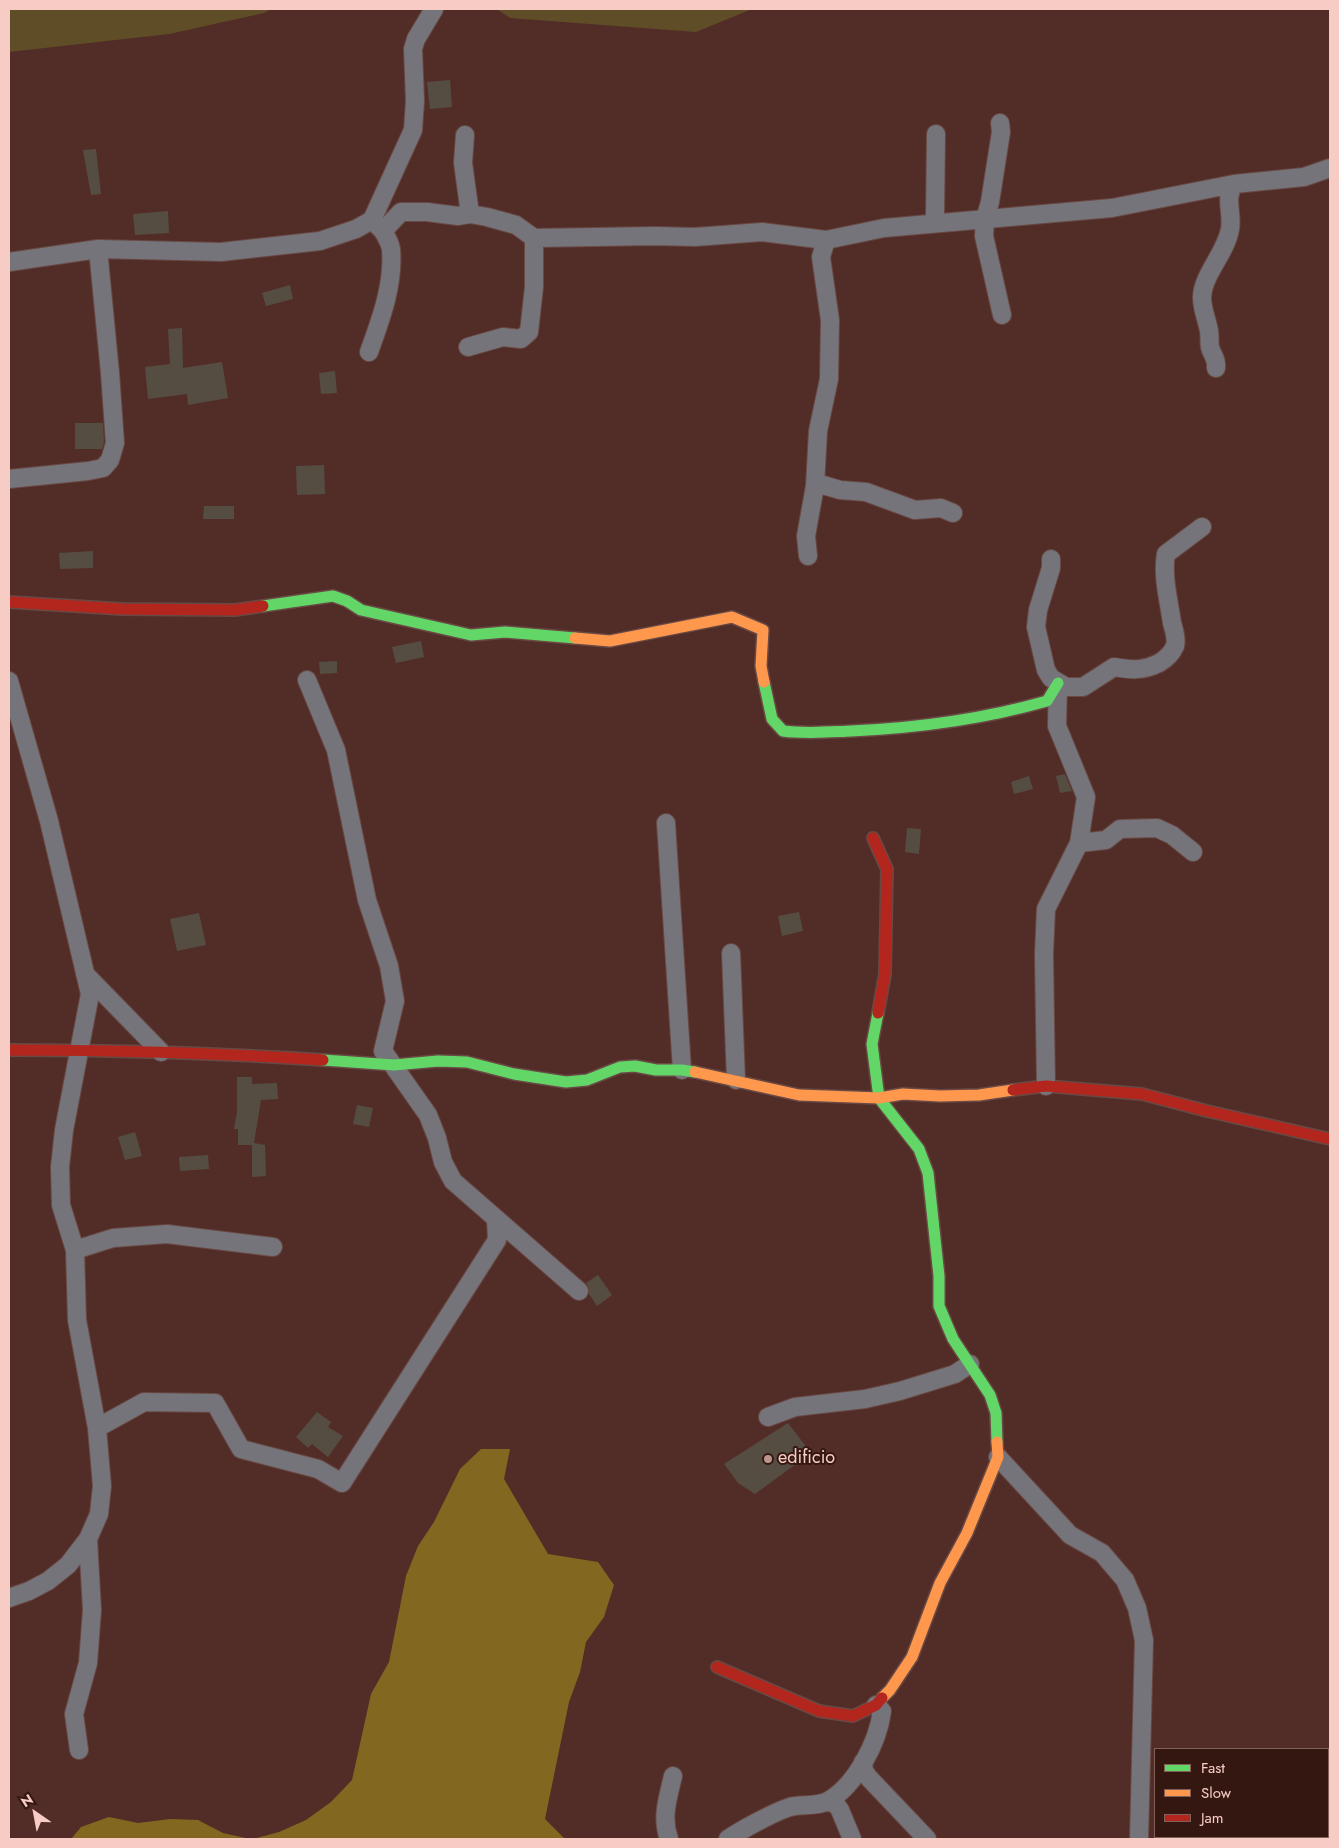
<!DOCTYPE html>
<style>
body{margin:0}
#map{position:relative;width:1339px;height:1848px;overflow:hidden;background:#522d28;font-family:Jost,sans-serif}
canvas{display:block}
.frame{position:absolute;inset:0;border:10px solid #f7ccc4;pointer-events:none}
.legend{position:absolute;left:1154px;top:1748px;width:175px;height:90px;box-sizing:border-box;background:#351712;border:1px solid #835f59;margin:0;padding:6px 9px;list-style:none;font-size:15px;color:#f7ccc4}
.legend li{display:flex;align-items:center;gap:10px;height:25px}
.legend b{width:25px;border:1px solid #835f59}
.north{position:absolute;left:10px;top:1788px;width:50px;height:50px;-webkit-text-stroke:4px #351712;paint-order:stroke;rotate:327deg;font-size:14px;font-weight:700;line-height:20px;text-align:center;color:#f7ccc4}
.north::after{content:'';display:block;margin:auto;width:18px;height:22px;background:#f7ccc4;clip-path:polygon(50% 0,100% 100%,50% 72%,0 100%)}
</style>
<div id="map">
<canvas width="1339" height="1848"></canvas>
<div class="frame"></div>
<ul class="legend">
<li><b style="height:6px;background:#63d668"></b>Fast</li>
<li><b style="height:6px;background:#ff974d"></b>Slow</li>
<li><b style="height:6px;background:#b3261e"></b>Jam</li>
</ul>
<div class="north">N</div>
</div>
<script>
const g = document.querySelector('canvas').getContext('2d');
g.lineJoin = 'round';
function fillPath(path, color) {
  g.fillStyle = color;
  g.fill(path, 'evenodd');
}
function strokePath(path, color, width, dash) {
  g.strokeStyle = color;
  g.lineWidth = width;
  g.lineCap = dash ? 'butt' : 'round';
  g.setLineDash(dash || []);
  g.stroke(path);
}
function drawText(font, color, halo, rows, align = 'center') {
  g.font = font + ' Jost,sans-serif';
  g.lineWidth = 4;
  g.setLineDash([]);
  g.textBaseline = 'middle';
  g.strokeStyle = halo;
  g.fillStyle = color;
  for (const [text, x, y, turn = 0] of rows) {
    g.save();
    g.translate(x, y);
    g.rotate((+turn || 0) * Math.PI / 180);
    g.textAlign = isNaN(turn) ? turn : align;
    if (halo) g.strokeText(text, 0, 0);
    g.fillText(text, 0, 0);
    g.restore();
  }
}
fillPath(new Path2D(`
 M9 9H271L264 13 169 34 9 52Z
 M497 9H752L696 32 510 18Z`), '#5f4d27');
fillPath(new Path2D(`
 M481 1449H510L504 1479 548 1554 598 1562 614 1585 604 1617 586 1642 580 1672 569 1702 545 1819 565 1839H253L279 1832 306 1820 331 1802 352 1780 371 1694 389 1662 406 1576 418 1546 434 1522 460 1469Z
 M109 1817 138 1823 170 1819 198 1820 223 1833 250 1839H71L81 1827Z`), '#826721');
fillPath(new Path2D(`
 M450 80 452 107 430 109 427 82Z
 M96 149 101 194 91 195 83 150Z
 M168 211 169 233 135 235 133 214Z
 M290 285 293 299 266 306 262 293Z
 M182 328 183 368 222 362 228 398 188 405 187 394 148 399 145 367 170 364 168 329Z
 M335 371 337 393 321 394 319 373Z
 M75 423H103L104 442 102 449H75Z
 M324 465 325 494 297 495 296 466Z
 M204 506H234V519H203Z
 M93 551V568L60 569 59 553Z
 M421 641 424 657 396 663 392 647Z
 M337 661V673L320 674 319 662Z
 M1065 774 1072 791 1060 793 1056 776Z
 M1029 776 1033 789 1014 794 1011 782Z
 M907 828 921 829 919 854 905 852Z
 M799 912 803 931 782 936 778 916Z
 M199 913 206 945 177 951 170 919Z
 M237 1077H252V1084L277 1083 278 1099 261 1100 254 1143 265 1145 266 1176 252 1177V1145H238V1129H234L237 1112Z
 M357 1105 373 1108 369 1127 353 1124Z
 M135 1132 142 1156 125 1160 118 1137Z
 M208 1155 209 1169 180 1171 179 1157Z
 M598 1275 612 1295 597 1306 589 1294V1288L586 1283Z
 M317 1412 331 1422 328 1427 343 1436 328 1457 312 1444 308 1448 296 1437Z
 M788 1423 811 1453 755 1494 738 1483 724 1464Z`), '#554d42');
const street = new Path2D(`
 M1000 123 1001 132 990 202 985 219 984 236 1002 315
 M936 134 935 215 938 223
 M465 135 463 163 470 214
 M372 220 383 231 401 212H427L458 216 470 214 487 217 516 225 534 238 655 236 695 237 762 232 826 240 884 228 1112 208 1234 184 1304 177 1330 168
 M9 262 98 249 221 252 320 241 356 229 372 220 413 130 415 101 413 49 416 39 434 9
 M468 347 503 337 521 339 529 332 534 287V238
 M369 352C381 319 394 284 391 249 390 243 386 236 383 231
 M1216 368C1217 357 1212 356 1210 347 1209 342 1210 336 1209 331 1207 319 1202 310 1202 297 1203 274 1226 253 1230 229 1233 213 1224 199 1234 184
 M9 479 88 471 103 468 110 460 115 443 110 373 98 249
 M815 486 823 485 840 490 866 492 915 510 941 508 953 513
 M808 556 806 536 815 486 818 431 829 379 830 320 821 257 826 240
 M1051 559V568L1038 610 1036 627 1046 670 1051 678 1066 687H1083L1114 667C1132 670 1143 671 1159 663 1166 659 1172 653 1175 646 1177 639 1174 630 1172 623 1169 601 1162 576 1166 554L1202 527
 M307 680 336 750 367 900 389 966 395 1001 383 1051 428 1115 437 1138 443 1162 453 1181 579 1291
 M9 681 49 821 90 994 64 1130 60 1167 61 1205 75 1250 77 1320 97 1428 102 1486 99 1514 88 1539 68 1565 48 1581 29 1591 9 1598
 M666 823 682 1070
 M1079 843 1106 840 1120 829 1157 828 1172 835 1193 852
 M731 953 736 1080
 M85 974 161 1052
 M1046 1086 1044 954 1046 909 1079 843 1086 797 1057 726 1058 683
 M75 1250 113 1238 167 1234 273 1247
 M768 1417 795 1407 865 1399 900 1391 955 1374 970 1364
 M97 1428 144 1402 215 1403 241 1449 318 1469 342 1483 497 1240 496 1219
 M998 1457 1070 1535 1102 1553 1125 1580 1137 1608 1144 1640 1139 1839
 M79 1750 74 1714 88 1663 92 1610 88 1539
 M863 1762 864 1771 869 1778 927 1839
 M826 1802 835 1803 840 1810 852 1839
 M669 1839C661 1817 668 1798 673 1776
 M728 1839C741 1830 774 1812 790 1807 801 1804 817 1807 828 1801 856 1785 878 1742 882 1711L876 1705`);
const fast = new Path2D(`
 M263 606 333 596 347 601 361 610 471 635 505 632 575 638
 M764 682 772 719 783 731C806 734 828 732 851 731 917 728 984 719 1047 701L1058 683
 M878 1013 872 1044 879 1098 919 1149 928 1173 939 1276V1306L953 1339 990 1395 996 1413 997 1442
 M323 1060 394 1065 438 1061 467 1062 514 1074 566 1082 587 1080 620 1067 635 1066 656 1070H682L695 1072`);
const slow = new Path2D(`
 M575 638 610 641 732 617 763 630 761 666 764 682
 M695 1072 799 1095 879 1098 903 1094 940 1096 979 1095 1013 1090
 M882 1698 890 1690 912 1657 940 1583 967 1533 998 1457 997 1442`);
const jam = new Path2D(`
 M9 602 122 609 235 610 263 606
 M873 838 887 869 885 974 878 1013
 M9 1050C114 1050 219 1053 323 1060
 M1013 1090 1046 1086 1142 1094 1207 1111 1330 1139
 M717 1667 819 1711 853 1716 876 1705 882 1698`);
strokePath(street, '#694944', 20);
strokePath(fast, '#694944', 14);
strokePath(slow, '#694944', 14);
strokePath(jam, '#694944', 14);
strokePath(street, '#76747b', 18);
strokePath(fast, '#63d668', 11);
strokePath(slow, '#ff974d', 11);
strokePath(jam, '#b3261e', 11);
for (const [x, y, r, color] of [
 [768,1459,5,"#bd948d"]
]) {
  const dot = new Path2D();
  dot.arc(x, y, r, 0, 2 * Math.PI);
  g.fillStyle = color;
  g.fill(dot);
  strokePath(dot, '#351712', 2);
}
drawText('18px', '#f7ccc4', '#351712', [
 ["edificio",778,1459]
], 'left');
</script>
